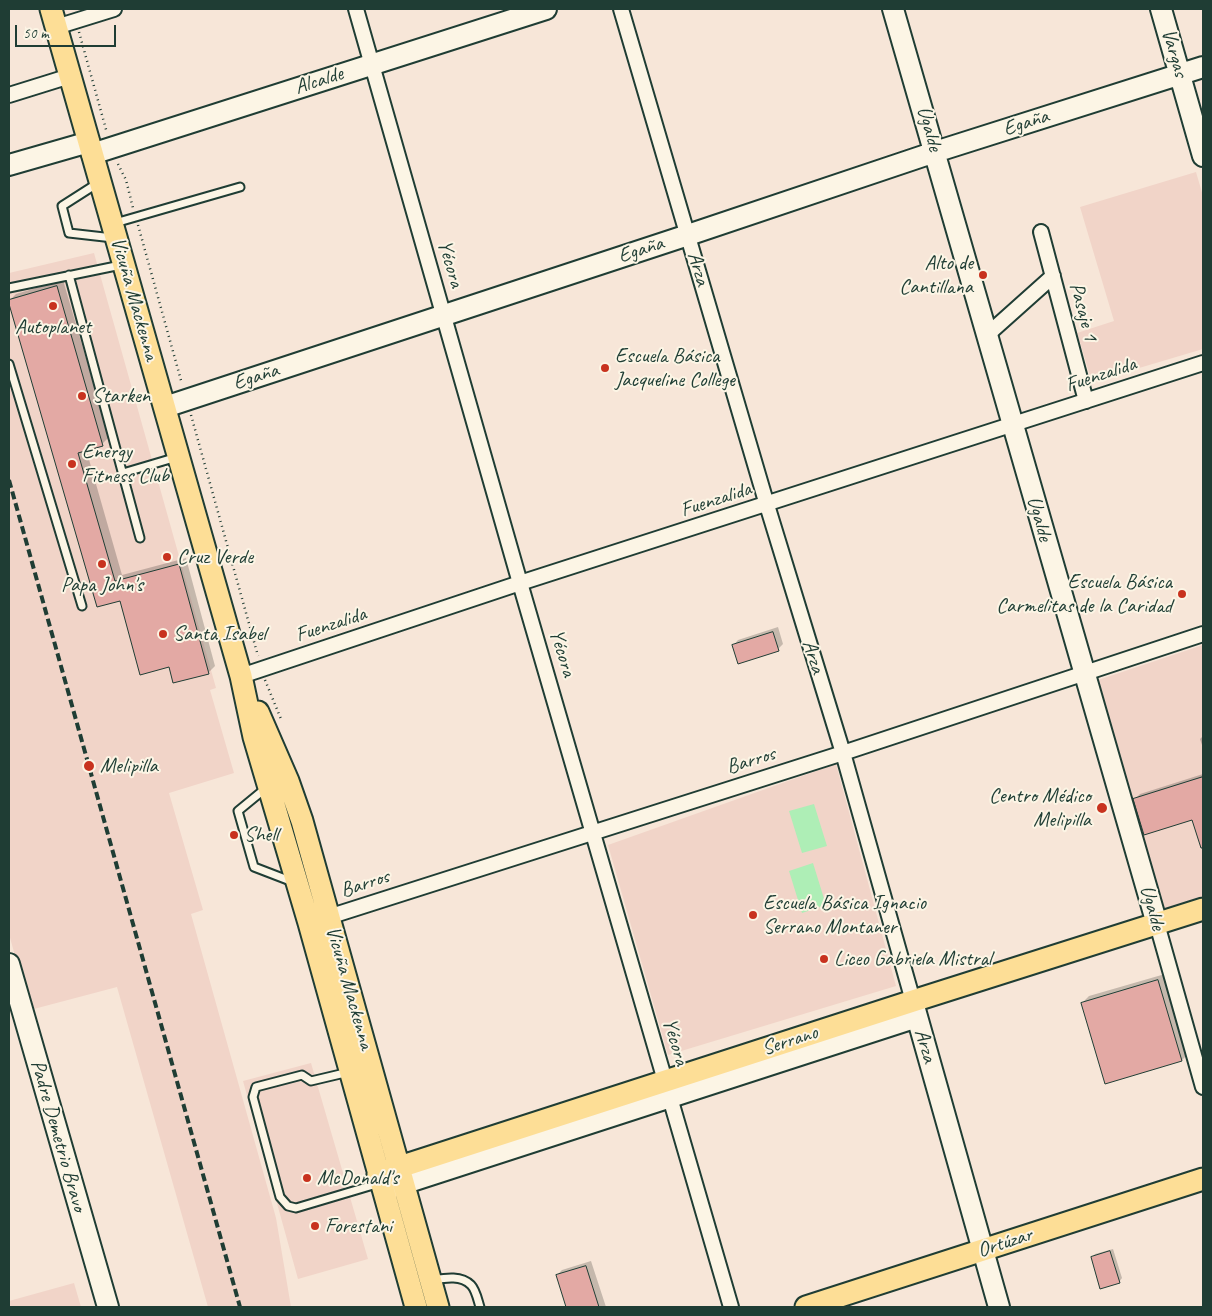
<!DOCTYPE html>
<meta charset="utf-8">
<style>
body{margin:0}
#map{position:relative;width:1212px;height:1316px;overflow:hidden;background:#f7e6d8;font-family:Caveat,sans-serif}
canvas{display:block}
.frame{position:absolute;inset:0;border:10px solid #1f3d34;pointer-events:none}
.scale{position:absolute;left:15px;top:25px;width:101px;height:22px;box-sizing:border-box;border:2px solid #1f3d34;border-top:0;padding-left:6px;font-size:15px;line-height:18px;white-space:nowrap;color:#1f3d34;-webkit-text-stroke:4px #fcf5e5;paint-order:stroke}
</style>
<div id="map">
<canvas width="1212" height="1316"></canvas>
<div class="frame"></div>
<div class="scale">50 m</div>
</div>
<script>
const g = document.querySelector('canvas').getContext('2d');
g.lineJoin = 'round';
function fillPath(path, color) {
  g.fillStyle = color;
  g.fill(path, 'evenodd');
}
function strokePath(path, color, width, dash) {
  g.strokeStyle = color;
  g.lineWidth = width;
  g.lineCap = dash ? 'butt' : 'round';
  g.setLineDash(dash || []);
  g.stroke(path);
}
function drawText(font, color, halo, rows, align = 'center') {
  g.font = font + ' Caveat,sans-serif';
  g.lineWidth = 4;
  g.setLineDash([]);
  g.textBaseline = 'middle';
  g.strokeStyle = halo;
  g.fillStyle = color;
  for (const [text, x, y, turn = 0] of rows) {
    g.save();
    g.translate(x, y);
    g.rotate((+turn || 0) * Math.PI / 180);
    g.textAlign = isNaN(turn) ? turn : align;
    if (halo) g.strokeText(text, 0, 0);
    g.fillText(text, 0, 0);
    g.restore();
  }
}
fillPath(new Path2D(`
 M1196 172 1203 196V349L1092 382 1077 333 1114 321 1080 207Z
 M94 253 216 688 210 690 234 773 169 793 203 910 191 914 276 1218 291 1307H208L117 987 30 1010 9 934V273Z
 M1203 645V896L1162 909 1095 681Z
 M836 764 896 986 668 1055 608 845Z
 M311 1063 368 1259 298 1279 243 1081Z
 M74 1283 81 1307H9V1301Z`), '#f1d4c8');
fillPath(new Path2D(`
 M814 804 827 846 802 853 789 811Z
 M813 863 826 905 802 913 789 871Z`), '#aeeeb6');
fillPath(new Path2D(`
 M63 280 109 437 102 444 86 449 122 575 186 558 215 666 208 673 170 665 121 599 9 301 16 294Z
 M778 627 783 644 778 649 733 646 738 640Z
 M1203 736V748L1200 739Z
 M1203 774V838L1199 840 1193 819 1135 799 1140 794Z
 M1165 974 1189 1053 1182 1060 1082 1003 1089 996Z
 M1113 1249 1122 1278 1119 1282 1092 1257 1095 1254Z
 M591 1261 606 1307H567L557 1275 562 1270Z`), '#0003');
const building = new Path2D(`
 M57 286 103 446 78 453 115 581 179 564 209 674 173 683 169 667 140 675 120 601 97 607 9 304V300Z
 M773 632 779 651 738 664 732 645Z
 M1203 777V848H1201L1192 820 1144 835 1133 799Z
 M1158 980 1182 1061 1105 1084 1081 1003Z
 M1110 1251 1120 1283 1100 1289 1091 1257Z
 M586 1266 599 1307H566L556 1275Z`);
fillPath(building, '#e3a9a4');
strokePath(building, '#1f3d34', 1);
const lane = new Path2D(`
 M98 183 62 206 69 233 113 238
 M115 223 240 187
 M69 275 140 538
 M9 288 121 265
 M9 364 82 606
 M123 473 177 457
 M266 788 238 811 254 867 293 882
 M349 1072 311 1081 302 1075 256 1087 253 1097 280 1197 288 1206 296 1208 380 1183
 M432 1280C445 1278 461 1275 471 1285 476 1290 478 1301 480 1307`);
const street = new Path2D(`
 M356 9 520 583 731 1307
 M621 9 767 505 843 753 913 1001
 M56 27 114 9
 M9 95 70 76
 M1041 232 1086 401
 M987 335 1053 276
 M241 676 520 583 1203 363
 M322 919 843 753 1203 634
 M1157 924 1203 1087`);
const secondary = new Path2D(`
 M893 9 1157 924
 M1161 9 1203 156
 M92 154 546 9
 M9 165 89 142
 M165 407 688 235 935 152 1203 67
 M9 964 108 1307
 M914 1006 999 1307
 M387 1189 917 1017`);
const primary = new Path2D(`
 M51 9 241 676 254 737 309 923 416 1307
 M258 712 288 781 302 821 438 1307
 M378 1174 913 1001 1203 909
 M806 1307 1203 1179`);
strokePath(lane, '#1f3d34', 11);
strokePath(street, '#1f3d34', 18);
strokePath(secondary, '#1f3d34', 24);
strokePath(primary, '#1f3d34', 25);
strokePath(new Path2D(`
 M79 32 107 133
 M118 164 126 180 133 208
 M138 225 182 384
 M191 415 258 656
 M265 680 281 719`), '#1f3d34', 2.5, [1, 4]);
strokePath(lane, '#fcf5e5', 7);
strokePath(street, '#fcf5e5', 14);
strokePath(secondary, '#fcf5e5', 20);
strokePath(primary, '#fdde96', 21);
strokePath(new Path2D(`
 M9 480 240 1307`), '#1f3d34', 4, [8, 4]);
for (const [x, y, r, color] of [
 [983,275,5,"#c8321e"],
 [53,306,5,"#c8321e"],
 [605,368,5,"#c8321e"],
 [82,396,5,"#c8321e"],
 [72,464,5,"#c8321e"],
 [167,557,5,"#c8321e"],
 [102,564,5,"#c8321e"],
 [1182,594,5,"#c8321e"],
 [163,634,5,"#c8321e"],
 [89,766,6,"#c8321e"],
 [1102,808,6,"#c8321e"],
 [234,835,5,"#c8321e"],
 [753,915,5,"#c8321e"],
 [824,959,5,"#c8321e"],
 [307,1178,5,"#c8321e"],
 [315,1226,5,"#c8321e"]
]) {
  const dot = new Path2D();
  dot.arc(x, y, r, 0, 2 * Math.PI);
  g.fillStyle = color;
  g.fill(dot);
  strokePath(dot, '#fcf5e5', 2);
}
drawText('21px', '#1f3d34', '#fcf5e5', [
 ["Vargas",1174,53,74],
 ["Alcalde",319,81,-18],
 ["Egaña",1026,123,-18],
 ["Ugalde",929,129,74],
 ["Egaña",641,250,-18],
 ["Yécora",450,264,74],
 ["Arza",698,269,74],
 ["Vicuña Mackenna",134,299,74],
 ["Pasaje 1",1083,312,75],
 ["Fuenzalida",1101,375,-18],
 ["Egaña",256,377,-18],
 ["Fuenzalida",716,500,-18],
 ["Ugalde",1039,519,74],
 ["Fuenzalida",331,625,-18],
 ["Yécora",562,653,73],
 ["Arza",813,657,73],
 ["Barros",751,761,-17],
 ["Barros",365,884,-18],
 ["Ugalde",1152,908,74],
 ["Vicuña Mackenna",349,988,74],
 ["Serrano",790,1041,-18],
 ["Yécora",675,1042,74],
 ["Arza",925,1046,74],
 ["Padre Demetrio Bravo",58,1136,74],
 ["Ortúzar",1005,1243,-18]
]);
drawText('21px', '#1f3d34', '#fcf5e5', [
 ["Alto de",973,263,"right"],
 ["Cantillana",973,287,"right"],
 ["Autoplanet",53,327,"center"],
 ["Escuela Básica",615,356],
 ["Jacqueline College",615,380],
 ["Starken",92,396],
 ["Energy",82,452],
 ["Fitness Club",82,476],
 ["Cruz Verde",177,557],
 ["Escuela Básica",1172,582,"right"],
 ["Carmelitas de la Caridad",1172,606,"right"],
 ["Papa John's",102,585,"center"],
 ["Santa Isabel",173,634],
 ["Melipilla",100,766],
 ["Centro Médico",1091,796,"right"],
 ["Melipilla",1091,820,"right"],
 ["Shell",244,835],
 ["Escuela Básica Ignacio",763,903],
 ["Serrano Montaner",763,927],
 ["Liceo Gabriela Mistral",834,959],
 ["McDonald's",317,1178],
 ["Forestani",325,1226]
], 'left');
</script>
